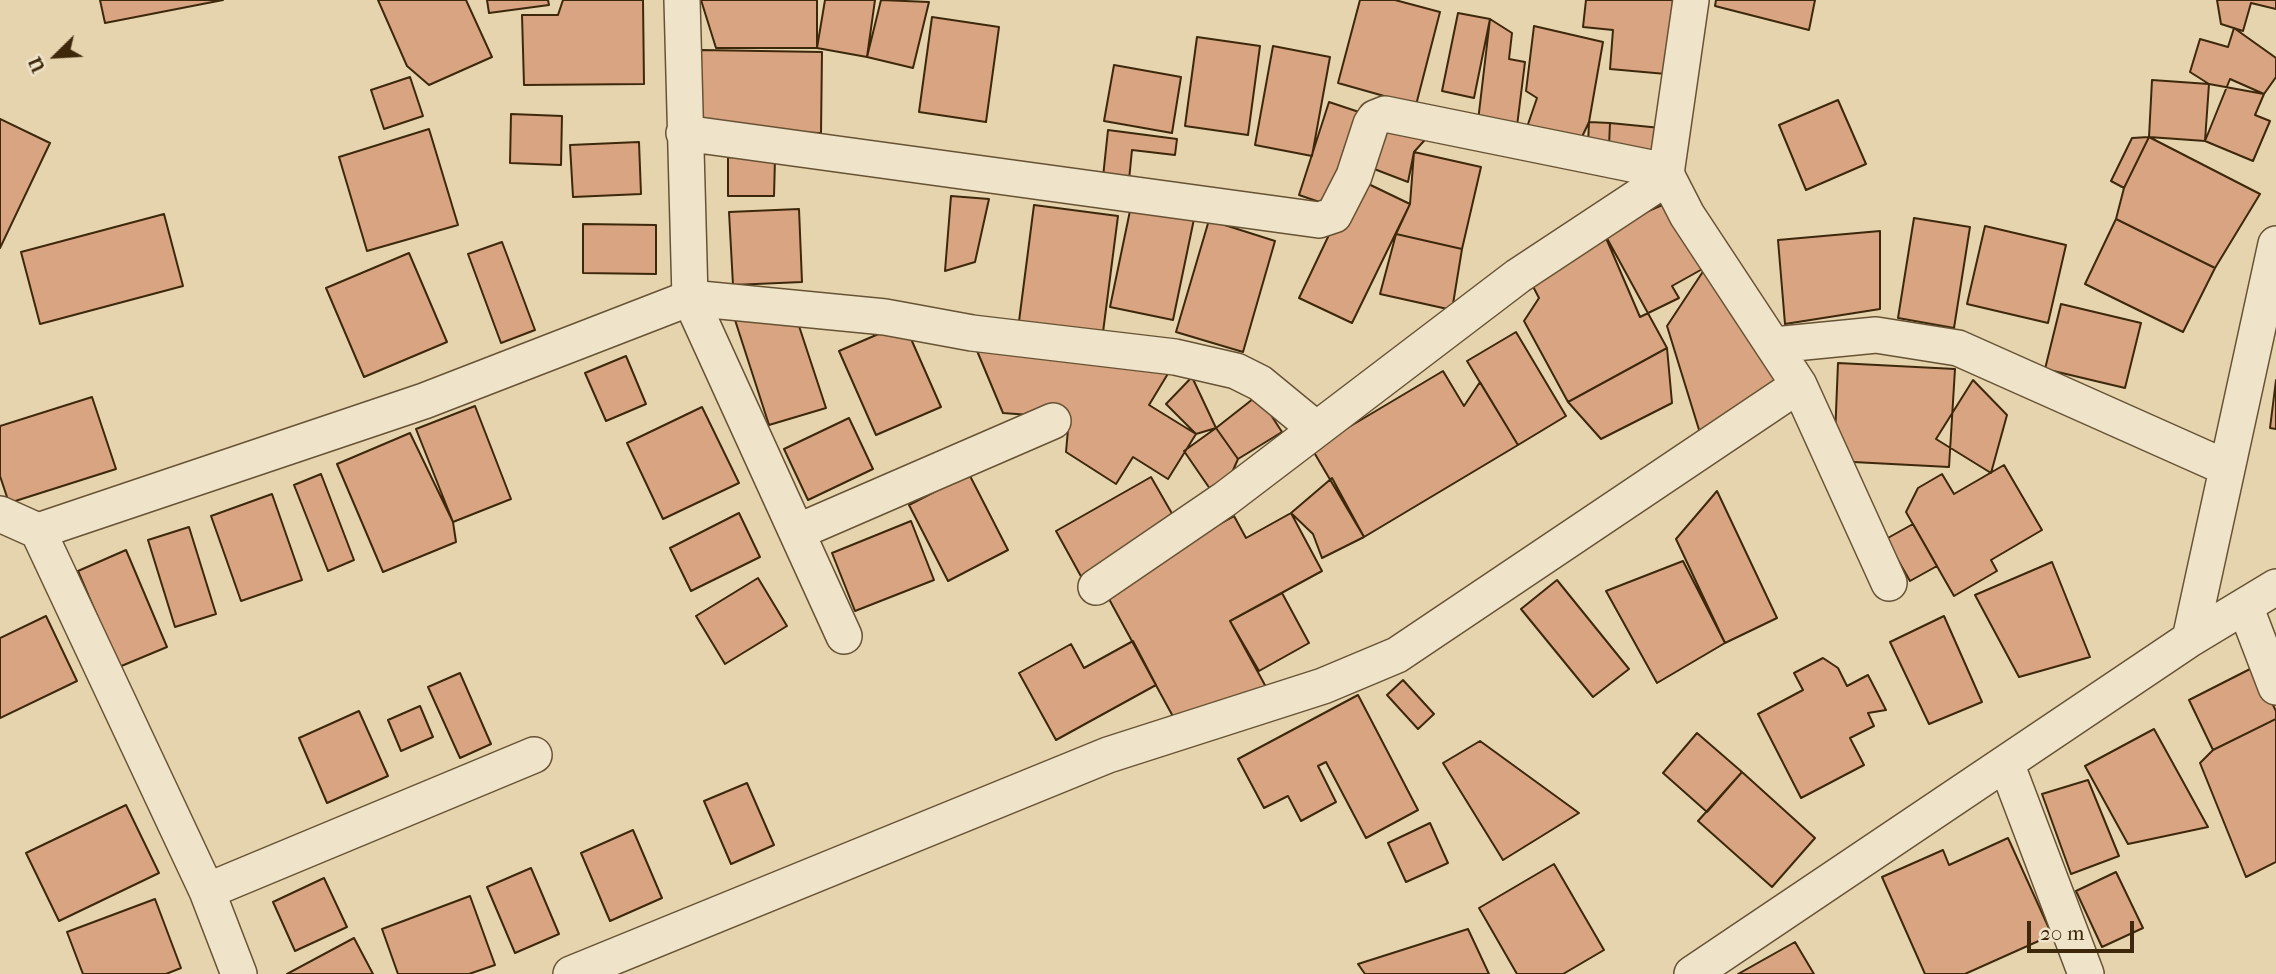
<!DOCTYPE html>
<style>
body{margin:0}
#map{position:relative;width:2276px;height:974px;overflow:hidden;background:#e6d4ae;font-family:"IM FELL French Canon",serif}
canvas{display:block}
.north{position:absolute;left:21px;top:21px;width:70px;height:70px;-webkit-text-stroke:5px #efe3ca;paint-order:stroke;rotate:246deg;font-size:19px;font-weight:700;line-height:28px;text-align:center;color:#3d280b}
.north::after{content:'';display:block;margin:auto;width:24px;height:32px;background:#3d280b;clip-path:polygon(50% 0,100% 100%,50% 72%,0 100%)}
.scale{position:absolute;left:2027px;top:921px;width:107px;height:32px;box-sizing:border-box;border:4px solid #3d280b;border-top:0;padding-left:9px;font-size:21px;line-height:24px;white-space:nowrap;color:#3d280b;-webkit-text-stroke:5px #efe3ca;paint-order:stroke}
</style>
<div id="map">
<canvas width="2276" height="974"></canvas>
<div class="north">U</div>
<div class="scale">20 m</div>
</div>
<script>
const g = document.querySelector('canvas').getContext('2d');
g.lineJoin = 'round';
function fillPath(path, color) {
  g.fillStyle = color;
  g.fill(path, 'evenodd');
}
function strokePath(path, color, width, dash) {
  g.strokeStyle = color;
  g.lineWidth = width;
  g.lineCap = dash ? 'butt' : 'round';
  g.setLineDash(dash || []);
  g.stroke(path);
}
const building = new Path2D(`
 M100 0H223L105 23Z
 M378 0H466L492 57 429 85 407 66Z
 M487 0H548L549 5 489 13Z
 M563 0H643L644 84 524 85 522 15H558Z
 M701 0H817V48H716Z
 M825 0H875L867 57 817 48Z
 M881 0 929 2 913 68 867 57Z
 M1360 0H1395L1440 12 1416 105 1338 83Z
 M1586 0H1673L1666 74 1610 69 1613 30 1583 27Z
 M1716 0H1815L1809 30 1715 6Z
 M2217 0H2276V9L2251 3 2243 31 2221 24Z
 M1458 13 1490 19 1474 98 1442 91Z
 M932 17 999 27 986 122 919 112Z
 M1490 19 1512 33 1509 59 1525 62 1517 126 1478 121Z
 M1534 26 1603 42 1589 122 1581 139 1526 130 1537 98 1526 91Z
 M2234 28 2276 58V77L2264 94 2209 84 2190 72 2200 39 2228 47Z
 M1197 37 1260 46 1248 135 1185 126Z
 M1273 46 1330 57 1312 156 1255 145Z
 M701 50 822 52 821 133 700 130Z
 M1114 65 1181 77 1172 133 1104 121Z
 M410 77 423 116 384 129 371 90Z
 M2230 79 2264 94 2255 115 2270 121 2253 161 2205 141Z
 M2152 80 2209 84 2205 141 2149 137Z
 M1838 100 1866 164 1806 190 1779 125Z
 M1329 102 1365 114 1334 207 1299 195Z
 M511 114 562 116 561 165 510 163Z
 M1392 115 1431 133 1414 152 1408 182 1369 167Z
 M0 119 50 143 0 248Z
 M1589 122 1610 123 1609 146 1588 144Z
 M1610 123 1661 128 1657 154 1609 146Z
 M429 129 458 225 367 251 339 157Z
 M1108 130 1177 139 1175 155 1132 150 1129 180 1103 177Z
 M2149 137 2260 194 2215 268 2116 219 2124 188Z
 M2149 137 2124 188 2111 181 2132 138Z
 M639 142 641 194 573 197 570 145Z
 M1414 152 1481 167 1462 249 1396 234 1410 204Z
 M728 157 775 158 774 196H728Z
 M1356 178 1410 204 1352 323 1299 298Z
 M951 196 989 199 975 262 945 271Z
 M1669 202 1706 267 1672 286 1679 298 1640 317 1603 231Z
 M1034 205 1118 216 1102 340 1018 329Z
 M1131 206 1194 219 1173 320 1110 307Z
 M799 209 802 282 733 285 729 212Z
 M164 214 183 286 40 324 21 252Z
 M1914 218 1970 227 1954 328 1898 318Z
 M2116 219 2215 268 2183 332 2085 284Z
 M1209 220 1275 241 1243 352 1176 332Z
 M583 224 656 225V274L583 273Z
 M1985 226 2066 245 2048 323 1967 304Z
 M1603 231 1667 348 1568 402 1524 321 1539 298 1526 273Z
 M1880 231V309L1785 324 1778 240Z
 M1396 234 1462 249 1452 310 1380 294Z
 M502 242 535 330 501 343 468 254Z
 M409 253 447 342 364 377 326 288Z
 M1706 267 1780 379 1700 433 1667 326Z
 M2061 304 2141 323 2125 388 2045 369Z
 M735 320 798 323 826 408 769 425Z
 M904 323 941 407 876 435 839 351Z
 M1516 332 1566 416 1518 445 1467 361Z
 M970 334 1175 362 1149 405 1196 434 1168 479 1133 457 1116 484 1066 452 1069 418 1003 413Z
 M1667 348 1672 403 1601 439 1568 402Z
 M626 356 646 404 606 421 585 373Z
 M1838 363 1955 369 1949 467 1834 461Z
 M1443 371 1464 406 1480 382 1518 445 1364 537 1312 449Z
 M1192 377 1216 428 1196 434 1166 404Z
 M1973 380 2007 415 1991 473 1936 439Z
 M2276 380V429L2270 428Z
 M1258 395 1282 432 1238 459 1216 428Z
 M92 397 116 469 9 503 0 476V426Z
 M475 406 511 499 453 522 416 429Z
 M702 407 739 483 663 519 627 443Z
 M849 418 873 469 808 500 784 449Z
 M1216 428 1238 459 1219 502 1184 451Z
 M410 433 453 522 456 542 383 572 337 464Z
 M2004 465 2042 530 1991 560 1997 571 1954 596 1906 512 1918 488 1942 474 1954 494Z
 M321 474 354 560 328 571 294 485Z
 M969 474 1008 550 948 581 909 505Z
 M1151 477 1178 524 1083 580 1056 531Z
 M1332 478 1364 537 1322 558 1313 534 1291 513Z
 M1717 491 1777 618 1725 643 1676 539Z
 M272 494 302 580 241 601 211 516Z
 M739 513 760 557 691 591 670 548Z
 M1291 513 1322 571 1230 621 1266 687 1182 733 1103 588 1234 516 1246 538Z
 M911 521 934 580 855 611 832 553Z
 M1913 524 1937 566 1910 581 1886 539Z
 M189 527 216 614 175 627 148 540Z
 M126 550 167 647 119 667 78 571Z
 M1683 561 1725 643 1657 683 1606 591Z
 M2052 562 2090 657 2019 677 1975 595Z
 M758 578 787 626 725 664 696 616Z
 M1557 580 1629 669 1593 697 1521 609Z
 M1282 593 1309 643 1259 671 1230 621Z
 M46 616 77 681 0 718V638Z
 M1944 616 1982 702 1929 724 1890 642Z
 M1133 641 1156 685 1056 740 1019 673 1071 644 1084 668Z
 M1823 658 1838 668 1847 686 1868 675 1886 710 1868 713 1874 726 1850 738 1864 765 1801 798 1758 714 1803 690 1794 673Z
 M2254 667 2276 711V719L2213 750 2189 700Z
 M460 673 491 744 460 758 428 687Z
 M1403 680 1434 714 1418 729 1387 695Z
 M1358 695 1418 810 1366 838 1326 762 1318 766 1336 802 1301 821 1288 796 1264 808 1238 759Z
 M420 706 433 737 401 751 388 720Z
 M359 711 388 776 327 803 299 738Z
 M2276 719V862L2246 877 2200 763 2213 750Z
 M2154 729 2208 827 2128 844 2085 766Z
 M1697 733 1742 772 1707 812 1663 773Z
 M1480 741 1579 813 1503 860 1443 763Z
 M1742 772 1815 838 1772 887 1698 821Z
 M2088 780 2119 856 2071 874 2042 794Z
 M747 783 774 845 731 864 704 801Z
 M126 805 159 873 59 921 26 853Z
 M1430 823 1448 863 1406 882 1388 843Z
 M633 830 662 898 610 921 581 853Z
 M2008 838 2052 935 1965 974H1925L1882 877 1943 850 1949 865Z
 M1554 864 1604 950 1563 974H1517L1479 908Z
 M531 868 559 934 515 953 487 887Z
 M2116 872 2143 928 2102 947 2076 891Z
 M324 878 347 927 295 951 273 902Z
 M470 896 495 965 469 974H398L382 929Z
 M155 899 181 968 166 974H83L67 932Z
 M1468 929 1489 974H1365L1358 964Z
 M354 938 373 974H287Z
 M1795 942 1814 974H1738Z`);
fillPath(building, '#d8a481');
strokePath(building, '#3d280b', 2);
const street = new Path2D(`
 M682 0 690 298 844 636
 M1691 0 1666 174 1687 215 1799 385 1889 583
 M684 133 1319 220 1334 215 1354 176 1371 124 1375 118 1385 114 1666 171
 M1774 345 1876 335 1958 348 2227 468
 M0 514 38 531 207 891 239 974
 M38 531 424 401 690 298 885 317 972 333 1175 357 1236 371 1260 383 1316 429
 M797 532 1053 421
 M1096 587 1225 499 1518 276 1668 177
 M2245 606 2276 687
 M2190 639 2276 244
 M2006 763 2086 974
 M207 891 534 755
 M571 974 1108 755 1323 686 1397 655 1799 385
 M1692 974 2190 639 2276 587`);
strokePath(street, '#675334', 38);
strokePath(street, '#efe3ca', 35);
</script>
